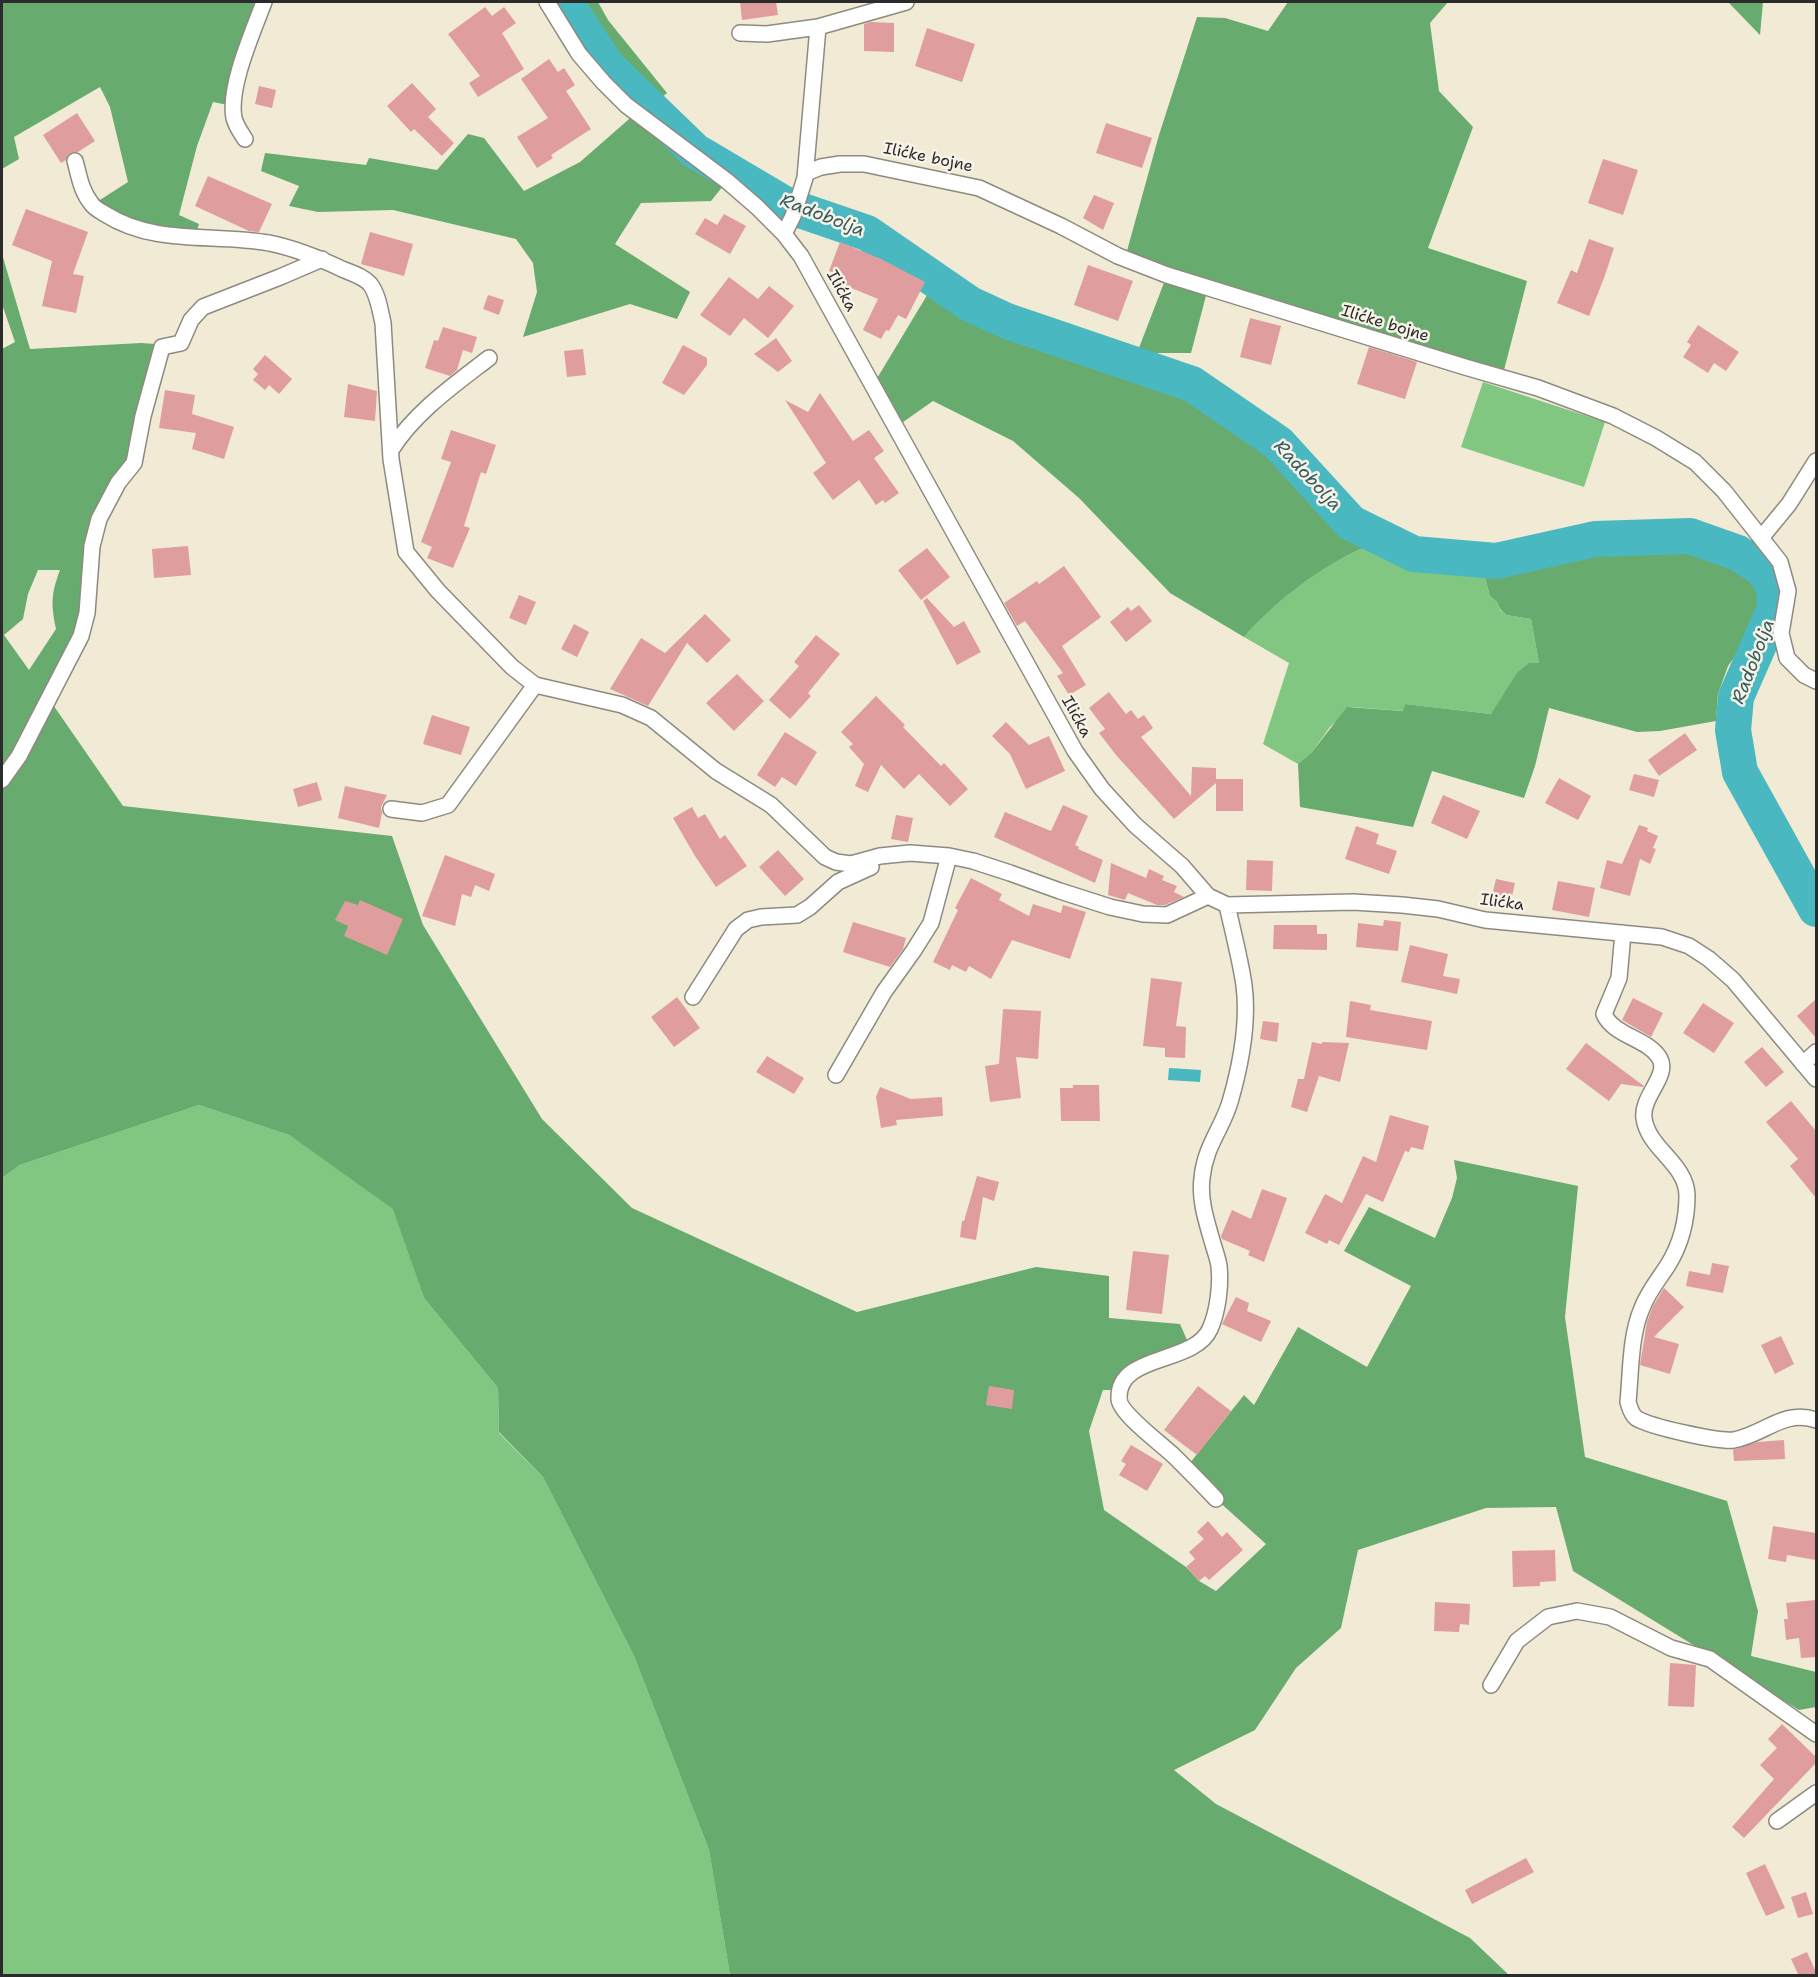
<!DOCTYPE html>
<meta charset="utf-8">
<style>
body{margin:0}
#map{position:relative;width:1818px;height:1977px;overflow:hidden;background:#f1ead4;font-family:"Shantell Sans",sans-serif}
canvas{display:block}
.frame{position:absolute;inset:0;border:3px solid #2b2b2b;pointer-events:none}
</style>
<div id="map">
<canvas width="1818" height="1977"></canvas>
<div class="frame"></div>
</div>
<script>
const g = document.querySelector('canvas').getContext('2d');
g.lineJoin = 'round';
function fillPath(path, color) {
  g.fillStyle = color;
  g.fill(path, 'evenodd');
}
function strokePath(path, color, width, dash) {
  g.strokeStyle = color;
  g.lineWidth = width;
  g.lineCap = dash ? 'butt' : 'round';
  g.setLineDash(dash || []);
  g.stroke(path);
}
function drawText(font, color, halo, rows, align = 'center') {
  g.font = font + ' "Shantell Sans",sans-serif';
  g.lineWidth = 5;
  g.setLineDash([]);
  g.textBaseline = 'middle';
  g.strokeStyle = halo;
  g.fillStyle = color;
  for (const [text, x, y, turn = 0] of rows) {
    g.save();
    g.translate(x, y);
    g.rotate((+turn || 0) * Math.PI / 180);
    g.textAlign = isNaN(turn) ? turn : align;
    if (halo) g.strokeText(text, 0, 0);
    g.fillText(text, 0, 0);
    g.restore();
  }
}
fillPath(new Path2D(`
 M1483 382 1605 422 1584 487 1461 447Z
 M1365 547 1392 561 1447 569 1483 570 1490 596 1497 602 1500 610 1506 615 1531 619 1539 663 1491 714 1405 704 1404 711 1352 707 1330 727 1312 752 1298 764 1263 744 1289 663 1244 637C1278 599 1319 568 1365 547Z
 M199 1105 289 1135 394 1209 424 1298 498 1388 499 1433 543 1477 634 1656 709 1850 730 1975 2 1976V1178L20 1165Z`), '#81c681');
fillPath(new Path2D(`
 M2 2H264L233 106 213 102 197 146 179 215 199 224 195 237 164 236 92 205 128 182 110 107 100 87 14 137 19 159 2 169Z
 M572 2H598L608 20 667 93 660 99 611 61Z
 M1288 2H1448L1430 23 1439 91 1473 127 1428 248 1527 281 1502 378 1208 288 1191 353H1137L1167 275 1125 258 1159 135 1197 17 1225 18 1268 31Z
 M1728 2H1763L1760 35Z
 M636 113 727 181 711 201 641 203 615 244 690 292 677 319 630 304 523 337 537 292 533 263 516 239 393 210 318 212 289 206 299 186 261 171 265 153 366 165 369 158 437 170 468 134 484 138 524 191 580 162Z
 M2 254 30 349 141 343 156 344 137 441 109 498 87 613 49 699 123 806 392 836 423 925 542 1119 632 1208 857 1312 1036 1267 1109 1276V1318L1180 1324 1191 1349 1145 1365 1119 1390H1103L1089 1431 1104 1510 1186 1567 1199 1581 1216 1591 1266 1544 1216 1499 1186 1468 1244 1395 1254 1405 1298 1327 1367 1367 1411 1286 1344 1251 1369 1207 1435 1238 1452 1198 1457 1178 1454 1160 1578 1186 1565 1317 1585 1457 1727 1501 1758 1611 1751 1656 1816 1672V1707L1799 1710 1573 1571 1556 1507 1486 1508 1358 1550 1341 1628 1296 1668 1255 1730 1174 1770 1216 1804 1470 1938 1509 1975H730L709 1850 634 1656 543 1477 499 1432 498 1388 424 1298 393 1209 289 1135 199 1105 20 1165 2 1178V349L15 342 2 304ZM38 570H60C51 594 51 604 56 629L29 670 4 635 23 619 28 594Z
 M932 287 951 303 993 325 1034 340 1198 395 1236 419 1263 443 1314 490 1346 528 1365 547C1319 568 1278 599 1244 637L1170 593 1079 498 1013 441 933 401 896 427 873 385Z
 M1608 547H1658L1691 553 1752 576 1762 584 1765 598 1751 635 1728 666 1718 694 1716 721 1660 731 1637 732 1549 708 1535 766 1524 798 1432 771 1413 827 1300 807 1298 764 1312 752 1347 707 1403 711 1405 704 1491 714 1517 673 1529 663H1539L1531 619 1506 615 1500 609 1497 602 1490 596 1483 570 1514 565 1563 552Z`), '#68ab6f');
fillPath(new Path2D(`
 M558 2H572L611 61 604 69 580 37Z
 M1169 1068 1201 1070 1200 1082 1168 1080Z`), '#49b8c1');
strokePath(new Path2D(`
 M565 2 607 66 695 151 788 206 867 233 970 304 1007 321 1192 384 1278 443 1351 523 1414 554 1496 561 1595 539 1690 536 1738 553 1764 570 1774 588 1775 608 1736 697 1733 730 1740 772 1816 909`), '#49b8c1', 36);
fillPath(new Path2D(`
 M740 2H776L778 15 742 20Z
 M485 7 492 16 504 7 516 23 502 33 524 69 478 97 469 83 480 76 448 34Z
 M870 22 894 23V52L864 51V24Z
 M927 28 975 44 962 82 915 66Z
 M549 59 558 72 564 68 575 85 566 91 591 129 551 155 553 158 537 168 517 137 548 118 521 79Z
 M412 83 436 109 428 117 454 143 442 156 414 129 411 132 387 106Z
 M259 86 276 90 272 108 255 104Z
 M77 113 95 141 78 152H73L69 154 66 160 61 163 43 135Z
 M1106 123 1152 138 1142 168 1096 153Z
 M1603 159 1638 170 1623 215 1588 203Z
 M208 176 272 204 259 232 249 231 195 206Z
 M1094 195 1114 203 1103 230 1083 218Z
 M26 209 88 232 73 274 84 276 76 313 42 306 52 261 12 245Z
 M724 214 746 226 730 254 695 234 705 218 717 225Z
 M370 232 413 244 404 276 361 264Z
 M1589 239 1614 248 1604 278 1589 316 1557 303 1571 270 1577 273Z
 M840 242 881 259 925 282 906 319 898 315 889 331 886 330 881 339 863 330 878 299 842 284 845 277 829 271Z
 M1088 265 1133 281 1118 321 1074 305Z
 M729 277 758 299 769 286 794 306 768 338 744 318 730 336 700 315Z
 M488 295 504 300 499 315 483 309Z
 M1250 318 1281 326 1271 365 1240 357Z
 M1698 325 1739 352 1726 371 1714 363 1708 373 1683 357 1691 345 1687 342Z
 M443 327 477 337 472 353 463 350 457 370 450 376 425 368 434 340 438 341Z
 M776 338 792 361 778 372 754 354Z
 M683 345 707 358V365L684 395 662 383Z
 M1369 347 1417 362 1405 399 1357 384Z
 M583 349 586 375 567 377 564 351Z
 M265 355 292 379 279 394 269 385 265 390 253 380 258 374 253 369Z
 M348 384 377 391 375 421 344 417Z
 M165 390 195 395 192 414 234 427 224 459 192 449 196 433 159 428Z
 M820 393 853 441 869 430 884 451 874 458 899 493 885 503 883 500 876 505 859 480 833 500 813 473 826 463 785 400 808 412Z
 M451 430 496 445 486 474 481 472 464 526 470 528 453 568 427 558 432 547 421 542 451 462 441 459Z
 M188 546 191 575 154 578 152 549Z
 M927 548 950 577 921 600 898 570Z
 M1064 566 1101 617 1062 646 1086 685 1069 695 1057 676 1063 673 1025 621 1017 626 1004 603 1037 581 1039 584Z
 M519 595 536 602 526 625 509 618Z
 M927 598 954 627 964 621 981 652 957 665 923 601Z
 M1139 605 1152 621 1126 642 1110 622 1128 607 1131 611Z
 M705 614 731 640 707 663 687 643 648 706 610 689 641 638 665 653Z
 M574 624 589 632 577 657 561 649Z
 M816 635 840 654 808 693 811 696 790 719 769 700 799 666 794 662Z
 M737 674 764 701 734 731 706 703Z
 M1109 692 1126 714 1131 710 1138 719 1144 715 1153 728 1141 737 1191 796 1192 767 1216 768V783L1174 819 1116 755 1099 733 1105 729 1089 708Z
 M876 696 905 725 903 727 941 766 944 763 968 789 950 806 919 774 904 789 881 765 868 792 855 786 864 764 849 747 853 744 841 732Z
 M432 715 470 727 461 755 423 744Z
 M1006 722 1029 745 1049 736 1065 771 1026 789 1010 754 992 736Z
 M785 732 817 752 796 786 782 777 775 787 757 775Z
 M1685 733 1697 750 1659 776 1648 760Z
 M1634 774 1659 780 1654 797 1629 790Z
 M1559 778 1591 796 1578 820 1545 803Z
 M1216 779H1243V811H1216Z
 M317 782 322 800 298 807 293 789Z
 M345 786 387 795 381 807 382 813 379 828 338 818Z
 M1443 795 1480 811 1467 839 1431 823Z
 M1063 805 1088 816 1075 845 1079 847 1078 849 1103 860 1095 883 994 837 1005 812 1051 831Z
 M692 807 698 818 705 814 720 839 725 835 747 866 716 887 695 856 673 818Z
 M896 815 913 818 908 842 891 839Z
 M1639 825 1648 828 1647 831 1658 836 1653 848 1656 849 1650 864 1640 859 1630 896 1600 888 1607 860 1622 864Z
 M1356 826 1379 834 1376 844 1397 851 1389 874 1345 859Z
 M778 850 804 879 785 896 759 867Z
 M445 855 495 874 489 891 475 885 471 897 462 894 455 926 422 916Z
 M1247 860 1273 861 1272 891 1246 890Z
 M1111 863 1146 878 1149 869 1164 876 1162 880 1177 886 1174 892 1184 897 1165 905H1157L1128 893 1125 900 1108 895Z
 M971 878 1002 894 999 900 1029 916 1033 904 1061 913 1063 905 1086 912 1070 959 1012 940 991 979 969 966 966 972 952 965 950 970 933 962 958 910 955 908Z
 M1496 879 1515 883 1509 909 1490 904Z
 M1558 881 1595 888 1589 917 1552 910Z
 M360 900 403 919 387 955 344 936 348 926 335 920 345 901 358 905Z
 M1384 920 1401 922 1398 951 1356 947 1358 923 1383 926Z
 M853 922 906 938 903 949 890 967 843 952Z
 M1274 925H1317V934H1327V950L1273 949Z
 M1410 945 1448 954 1443 976 1460 979 1457 994 1401 982Z
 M1151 978 1182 982 1176 1026 1186 1027 1185 1058 1165 1057V1048L1143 1046Z
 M677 997 700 1028 674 1047 651 1017Z
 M1633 998 1663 1013 1651 1037 1622 1020Z
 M1816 999V1038L1797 1016Z
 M1350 1001 1371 1005 1370 1010 1432 1021 1427 1050 1346 1037Z
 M1703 1003 1734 1023 1714 1053 1683 1033Z
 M1003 1009 1041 1011 1038 1059 1016 1057 1021 1098 990 1102 985 1066 999 1064Z
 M1263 1021 1279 1023 1277 1042 1260 1039Z
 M1312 1042 1322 1044V1042L1349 1043 1340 1082 1319 1076 1307 1112 1291 1107 1298 1079H1304Z
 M1586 1043 1644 1086 1643 1087 1621 1084 1609 1101 1566 1069Z
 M1762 1047 1784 1072 1766 1087 1744 1062Z
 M767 1056 804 1078 794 1094 756 1072Z
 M1073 1085H1099L1100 1121H1061L1060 1088H1073Z
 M880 1087 911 1099 942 1097 943 1116 896 1120 897 1125 881 1128 876 1097Z
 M1791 1101 1816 1131V1198L1790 1166 1798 1159 1766 1122Z
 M1390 1115 1429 1126 1423 1150 1411 1147 1409 1152 1405 1151 1383 1202 1366 1194 1339 1245 1329 1240 1327 1244 1305 1233 1325 1194 1342 1203 1363 1156 1376 1162Z
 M977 1176 999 1182 994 1201 983 1197 976 1240 960 1237 962 1221H964Z
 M1262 1189 1287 1198 1264 1262 1248 1255 1250 1251 1222 1239 1221 1236 1232 1210 1251 1219Z
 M1133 1251 1169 1255 1162 1314 1126 1310Z
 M1712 1263 1729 1266 1723 1293 1686 1286 1689 1271 1710 1275Z
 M1664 1288 1684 1307 1654 1337 1679 1344 1670 1374 1640 1365 1647 1322 1653 1306Z
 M1236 1297 1249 1303 1247 1311 1271 1321 1261 1342 1222 1324Z
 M1781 1336 1794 1364 1775 1374 1761 1345Z
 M989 1386 1014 1390 1012 1409 986 1405Z
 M1198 1386 1231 1411 1197 1455 1164 1430Z
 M1784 1440 1785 1459 1734 1461 1733 1450 1758 1442Z
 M1131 1445 1163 1464 1147 1491 1119 1475 1126 1464 1121 1461Z
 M1208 1521 1222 1537 1227 1532 1243 1550 1209 1580 1205 1576 1199 1581 1186 1567 1195 1559 1189 1552 1204 1539 1197 1532Z
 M1773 1526 1816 1533V1560L1787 1555 1786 1562 1768 1559Z
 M1555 1550 1556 1581 1540 1582V1586L1513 1587 1512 1551Z
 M1815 1600 1816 1657 1801 1658 1799 1638 1786 1640 1784 1619H1788L1786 1603Z
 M1435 1602 1470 1604 1469 1625 1460 1624 1459 1632 1434 1631Z
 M1670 1663 1696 1665 1694 1707 1668 1706Z
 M1782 1724 1816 1757V1763L1744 1838 1732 1827 1774 1779 1760 1765 1777 1748 1768 1739Z
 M1526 1858 1534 1872 1472 1904 1465 1890Z
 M1765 1864 1785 1908 1766 1916 1746 1873Z
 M1806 1892 1813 1914 1798 1918 1791 1897Z
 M1807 1952 1816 1972V1976H1799L1791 1959Z`), '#df9e9d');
const street = new Path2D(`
 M547 2 579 54 603 82 626 105 727 181 757 207 784 234 801 256 1075 751 1102 789 1135 825 1182 866 1208 896 1227 905 1353 902 1402 905 1438 909 1485 920 1662 937 1689 946 1709 959 1733 980 1816 1079
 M740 33 767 34 818 27 906 2
 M245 139C241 133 236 126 234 118 228 87 253 32 264 2
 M75 161C79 175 81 191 91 203 94 208 100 211 105 214 156 246 212 233 269 243 294 248 319 258 342 269 351 273 363 276 370 284 378 294 380 310 383 323L391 459 406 552 438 591 512 667 535 685 622 705 651 718 716 771 771 805 825 857 836 862 851 864 880 856 910 853 949 856 973 861 1010 873 1060 891 1110 907 1143 914 1167 915 1208 896
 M806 173 821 167 840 164H864L979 188 1061 226 1118 256 1167 275 1465 367 1538 388 1613 416 1656 438 1695 462 1724 491 1780 562 1788 591 1781 633 1787 658 1804 675 1816 681
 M784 234 793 216 805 178 818 27
 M391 450C415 412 454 385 489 358
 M1761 538 1789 504 1816 461
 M2 780 19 756 81 636 87 613 92 546 99 519 118 483 134 463 143 416 162 347 181 343 191 320 203 307 280 277 322 259
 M391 809 422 813 448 805 535 685
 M1623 933 1619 978 1604 1014C1613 1036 1650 1039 1660 1059 1669 1076 1641 1097 1644 1118 1648 1149 1686 1163 1687 1195 1687 1220 1681 1244 1668 1265 1659 1279 1648 1292 1642 1308 1630 1336 1631 1371 1628 1402 1630 1408 1631 1414 1636 1418 1650 1427 1719 1442 1734 1440 1765 1434 1784 1409 1816 1420
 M693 997 736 929 748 920 761 917 797 915 810 907 838 882 871 867
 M1803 1064 1816 1052
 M836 1075 884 992 914 950 931 923 949 856
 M1216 1499C1203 1485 1189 1471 1175 1457 1163 1445 1120 1414 1119 1399 1117 1353 1194 1365 1210 1329 1218 1311 1221 1285 1219 1266 1218 1259 1215 1251 1213 1244 1207 1223 1199 1200 1202 1178 1205 1146 1222 1129 1230 1102 1241 1064 1249 1024 1244 985 1240 958 1233 932 1227 905
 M1491 1685 1517 1641 1548 1617 1577 1611 1610 1617 1671 1648 1710 1659 1816 1734
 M1777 1821 1816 1793`);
strokePath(street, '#8e8a80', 18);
strokePath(street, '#fff', 15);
drawText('16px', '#2b2b2b', '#f7f3e8', [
 ["Ilićke bojne",928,158,12],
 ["Ilićka",841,291,61],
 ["Ilićke bojne",1385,324,17],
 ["Ilićka",1076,717,61],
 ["Ilićka",1502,903,8]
]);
drawText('italic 18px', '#365c60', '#f7f3e8', [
 ["Radobolja",822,216,21],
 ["Radobolja",1307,476,47],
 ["Radobolja",1754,662,-69]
]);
</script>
